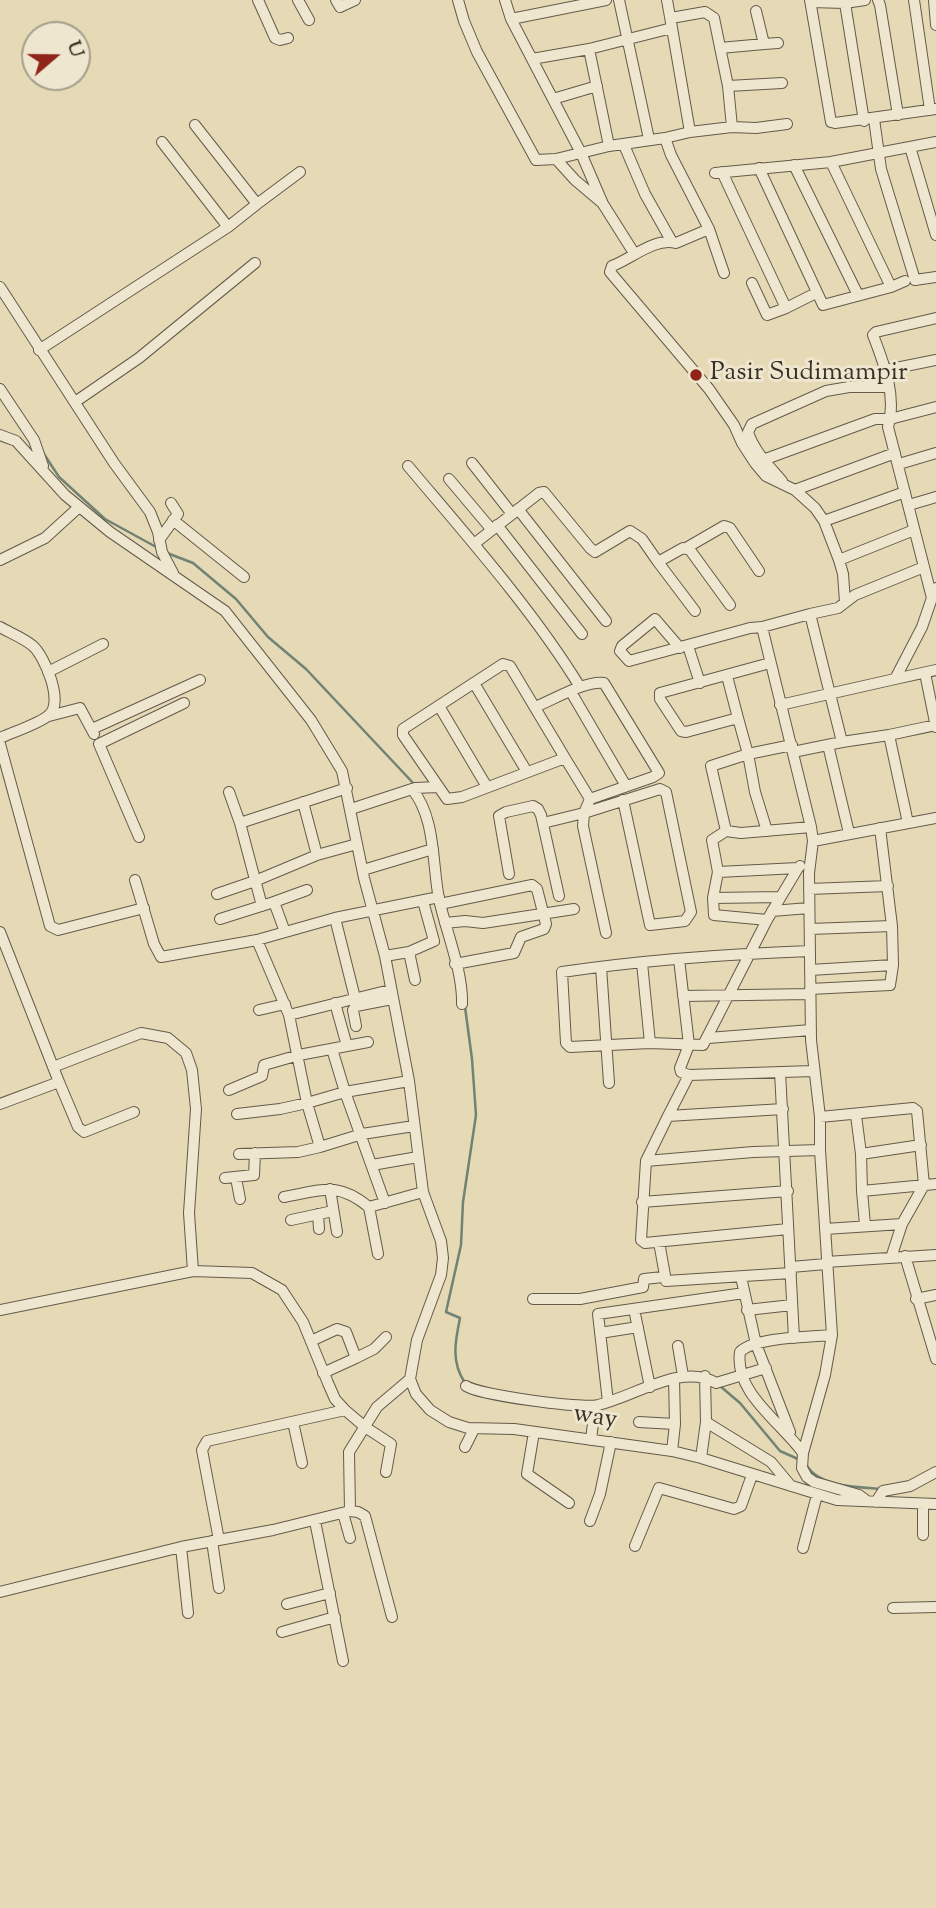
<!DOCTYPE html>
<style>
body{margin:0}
#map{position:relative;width:936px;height:1908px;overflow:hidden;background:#e6d9b5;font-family:"Sorts Mill Goudy",serif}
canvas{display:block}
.north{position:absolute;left:21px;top:21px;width:70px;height:70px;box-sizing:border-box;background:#efe6cf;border:2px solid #a69d8b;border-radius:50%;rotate:70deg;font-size:19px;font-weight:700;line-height:28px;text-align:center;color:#393026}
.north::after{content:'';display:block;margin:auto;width:24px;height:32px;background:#8f2418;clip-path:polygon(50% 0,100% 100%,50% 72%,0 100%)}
</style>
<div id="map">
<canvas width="936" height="1908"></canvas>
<div class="north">U</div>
</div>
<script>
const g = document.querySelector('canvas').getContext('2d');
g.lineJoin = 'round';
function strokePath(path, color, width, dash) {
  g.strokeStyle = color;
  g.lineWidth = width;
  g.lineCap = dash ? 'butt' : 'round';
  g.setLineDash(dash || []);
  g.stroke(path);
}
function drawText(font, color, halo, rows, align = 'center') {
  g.font = font + ' "Sorts Mill Goudy",serif';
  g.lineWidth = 6;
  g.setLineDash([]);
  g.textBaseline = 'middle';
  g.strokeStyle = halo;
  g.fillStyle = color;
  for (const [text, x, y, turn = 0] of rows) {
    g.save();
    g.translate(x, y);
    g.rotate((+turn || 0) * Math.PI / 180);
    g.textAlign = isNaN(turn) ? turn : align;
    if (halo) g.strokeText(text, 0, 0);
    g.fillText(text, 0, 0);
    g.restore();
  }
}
strokePath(new Path2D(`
 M42 451 59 477 105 519 158 548
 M167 553 193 563 236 599 268 637 306 669 415 785
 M465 1383C451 1362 455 1342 460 1318L446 1312 461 1245 463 1202 476 1115 472 1059 465 1007
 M720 1386 740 1403 780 1451 798 1459
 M807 1466C820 1487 858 1487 881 1489`), '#718374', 2.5);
const minor = new Path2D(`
 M258 0 275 38 280 40 288 38
 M298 0 309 20
 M336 0 340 7 355 0
 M458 0 464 21 477 52 536 160 556 159 609 146 665 138 671 155 709 229 676 243C655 237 631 259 612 266L610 272 709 389 734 425 742 443 755 463 766 476 795 490 815 508 824 521 839 560 843 574 845 602
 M505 0 511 19 581 153 603 204 634 253
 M619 0 649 139
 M810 0 831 122 835 123 936 109
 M878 0 880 5 898 115
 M914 0 930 110
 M934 0 936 25
 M811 2 845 3 864 121
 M845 3 865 0
 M671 18 705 12 714 18 728 86 732 127 690 132
 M511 19 606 0
 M764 44 778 43
 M720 48 764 44 756 11
 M589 49 609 146
 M532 59 589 49 672 28 667 0
 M728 86 782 83
 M553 99 597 86
 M874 119 881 169 915 280 936 277
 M732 127 756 128 787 124
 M665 138 690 132 672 28
 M162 142 228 227
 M624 145 645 194 672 242
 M910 147 936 235
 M556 159 575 180 601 202
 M831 162 891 287
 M794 165 858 295
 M759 168 823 305 891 287 905 281
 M722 172 786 308 816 293
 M715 173 831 162 936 142
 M257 204 300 172
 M709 229 724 273
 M752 283 767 315 786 308
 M0 287 114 463 150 512 158 532 162 552 173 573
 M936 318 876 332 873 335C884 364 897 396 888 427L932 598 936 588
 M39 350 228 227 257 204 195 125
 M886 370 936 360
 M0 389 34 440 43 466
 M75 402 139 358 255 263
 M0 435 16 441 65 495 110 532 225 611 311 720 342 771 364 878 385 956 409 1081 423 1192 441 1241 443 1258 441 1275 417 1340 410 1379 377 1407 349 1452 350 1511 273 1530 181 1547 0 1592
 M763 460 875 419H890L936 407
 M472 463 512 514
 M899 464 936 453
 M408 466C466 535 533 610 580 687
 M449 479 492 530
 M782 481C769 466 754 451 748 432L752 424 826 391 849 387H888
 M795 490 895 453
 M909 505 936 497
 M518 509 606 621
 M173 520 244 577
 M824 521 905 492
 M497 525 582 634
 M159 540 178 514 171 503
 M474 544 539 493 544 492 590 548 595 552 630 531 642 539 658 562 683 548 690 550 730 605
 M686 548 724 526 730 528 759 571
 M0 560 45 538 79 507
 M839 560 914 530
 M658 562 695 611
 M932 598 922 627 895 679 936 670
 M0 627C10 633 24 638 33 646 45 657 64 702 49 715 39 724 13 732 0 738
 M762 627 810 614
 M688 646 700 683
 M680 648 655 619 622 646 620 651 629 661 750 628 762 627 811 827 813 841 809 873 811 1040 820 1117V1150L832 1335 825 1375 803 1453 802 1468 807 1477 814 1482 859 1495 867 1501
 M503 664 510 666 565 758 462 797 447 799 403 735V729Z
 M48 672 103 644
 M925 673 936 727
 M727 676 738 718 686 732 681 731 660 699V693L770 663
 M474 683 527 772
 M571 692 626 786
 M780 705 895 679
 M439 706 487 787
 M535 707C553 700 586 680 604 683L659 773 653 777 590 799 565 758
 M49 716 80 708 94 734
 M738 718 748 754 792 745
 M92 729 200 680
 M889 735 936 725
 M842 742 889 735 908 823
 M0 744 50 926 58 930 144 908
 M828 745 849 833
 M793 752 842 742 810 614 838 608 855 595 924 567
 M412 789C436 818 432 864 439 899 446 932 463 971 462 1004
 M229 792 240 823 262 906
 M590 799 584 813 660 789 666 792 691 912 685 921 650 925 623 800
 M351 809 415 788 438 787
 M240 823 347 788
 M543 823 584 813 583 826 606 933
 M726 831 711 766 748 754 755 792 767 831
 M139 837 99 744 184 703
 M813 841 936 818
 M317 855 357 844
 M798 868 767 920 703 1045 650 1043 570 1047 566 1043 562 972C644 960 727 954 810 951
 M363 870 433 849
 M718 872 798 868 800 866
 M509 874 499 816 506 812 533 806 538 809 541 815 559 896
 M135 880 154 944 161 957 257 940 335 918 355 998
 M809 889 888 886
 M217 894 255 881 317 855 303 802
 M713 898 780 897
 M274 902 307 890
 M440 904 532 885 537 889 546 924 544 929 521 937 514 953 455 964
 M772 911 809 908
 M335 918 439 897
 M220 919 274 902 285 932
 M767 920 714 915 713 898 718 872 712 840 726 831 741 833 811 827
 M445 923 465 921 483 923 574 909
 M810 929 892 926
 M0 932 59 1082 0 1104
 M257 940 289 1015 307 1103 345 1092 409 1081
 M409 952 415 980
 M385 956 409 952 434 941 423 901
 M679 959 689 1045 680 1068 681 1072 689 1075 813 1071
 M642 963 650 1043
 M601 967 609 1083
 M810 970 893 965 892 926 880 828
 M810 989 890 985 893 965
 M683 996 810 994
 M335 1003 347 1046
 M259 1010 285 1004
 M289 1015 390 990
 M356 1026 353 1010 356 1006 392 999
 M708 1038 811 1030
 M332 1049 345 1092 385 1203
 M53 1067 141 1033 168 1038 186 1053 192 1070 196 1109 189 1213 193 1271
 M780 1072 794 1338
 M59 1082 78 1127 84 1132 134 1112
 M229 1090 262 1076 264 1065 299 1055 368 1042
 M237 1114 280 1109 307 1103 320 1147 298 1152 239 1154
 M856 1115 861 1154
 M668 1116 689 1075
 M820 1117 913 1108 917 1111 924 1185 902 1224 891 1258
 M320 1147 362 1134 414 1126
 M646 1161 668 1116 783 1109
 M372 1165 418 1157
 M225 1178 254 1175 255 1153
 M236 1178 240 1199
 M330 1189 337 1232
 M862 1191 861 1154 921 1145
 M284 1197C322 1190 337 1181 369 1207L423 1192
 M642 1202 788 1191
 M369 1207 378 1254
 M318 1214 319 1229
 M291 1220 333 1211
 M865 1225 862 1191 936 1184
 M788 1229 645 1243 641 1240 646 1161 753 1152 820 1150
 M825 1229 902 1224
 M659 1242 666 1281 791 1273
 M905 1256 936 1359
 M826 1262 936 1255
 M791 1267 826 1264
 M741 1277 756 1344 790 1432
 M533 1299H580L643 1287 644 1279 663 1277
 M916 1299 936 1295
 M634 1309 650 1387
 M0 1310 193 1271 252 1273 282 1290 303 1322 328 1383 335 1399 345 1410
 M747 1310 792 1305
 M600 1333 638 1327
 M311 1341 337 1329 346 1332 356 1358 323 1373
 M678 1346 683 1376
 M356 1358 374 1349 386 1337
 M410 1379 416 1394 430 1410 449 1422 468 1428 514 1429 672 1451 701 1458 837 1500 936 1504
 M466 1386C479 1395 582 1409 598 1405 634 1397 682 1362 716 1383L766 1368
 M608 1402 598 1314 744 1293
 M293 1422 302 1463
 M639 1422 675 1424
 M706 1422 771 1462 791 1486
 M534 1432 527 1474 569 1503
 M591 1440 595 1406
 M465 1447 474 1429
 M672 1451 675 1424 674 1379
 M803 1453C781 1422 734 1393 740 1352 754 1337 811 1337 832 1335
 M701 1458 706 1422 705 1376
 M876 1502 883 1491 910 1486 936 1472
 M923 1505V1535
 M350 1511 358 1512 365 1516 392 1617
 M343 1513 350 1538
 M315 1521 343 1661
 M590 1521 600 1494 611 1442
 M219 1540 202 1450 207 1441 345 1410 365 1427 391 1444 386 1472
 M212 1541 219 1588
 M635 1546 659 1488 734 1509 741 1506 752 1475
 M181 1547 188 1613
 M803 1548 817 1495
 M287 1604 330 1593
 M893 1608 936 1607
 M282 1632 335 1617`);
strokePath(minor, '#645a4a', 12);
strokePath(minor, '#efe6cf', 10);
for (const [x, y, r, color] of [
 [696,375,7,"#8f2418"]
]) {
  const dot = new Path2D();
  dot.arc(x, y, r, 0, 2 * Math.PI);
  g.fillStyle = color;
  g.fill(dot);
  strokePath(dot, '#efe6cf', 2.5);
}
drawText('26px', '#393026', '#efe6cf', [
 ["Pasir Sudimampir",710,375]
], 'left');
drawText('26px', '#393026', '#efe6cf', [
 ["way",595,1419,9]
]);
</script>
